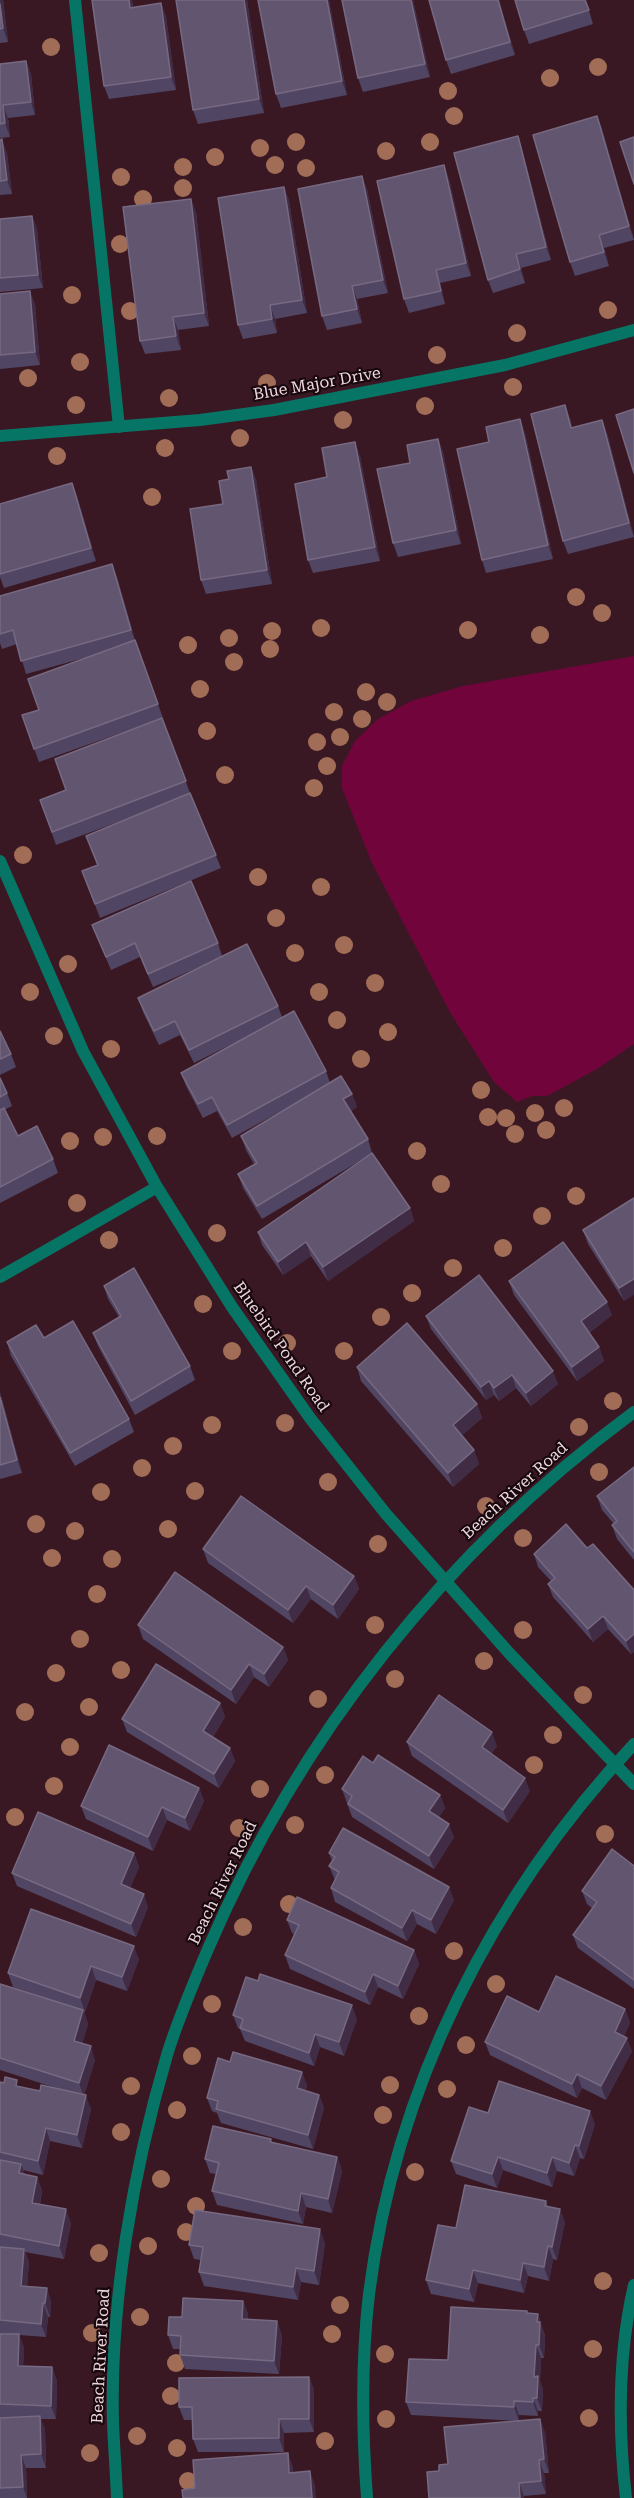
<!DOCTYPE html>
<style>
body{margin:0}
canvas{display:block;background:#391824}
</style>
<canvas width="634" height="2498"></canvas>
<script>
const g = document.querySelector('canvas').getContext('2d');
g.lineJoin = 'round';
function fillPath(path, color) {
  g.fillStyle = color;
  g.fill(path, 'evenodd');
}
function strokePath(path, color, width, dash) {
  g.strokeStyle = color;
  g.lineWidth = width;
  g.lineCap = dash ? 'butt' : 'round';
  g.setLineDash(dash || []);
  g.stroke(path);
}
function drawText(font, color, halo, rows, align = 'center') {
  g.font = font + ' "Roboto Serif",serif';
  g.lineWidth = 4.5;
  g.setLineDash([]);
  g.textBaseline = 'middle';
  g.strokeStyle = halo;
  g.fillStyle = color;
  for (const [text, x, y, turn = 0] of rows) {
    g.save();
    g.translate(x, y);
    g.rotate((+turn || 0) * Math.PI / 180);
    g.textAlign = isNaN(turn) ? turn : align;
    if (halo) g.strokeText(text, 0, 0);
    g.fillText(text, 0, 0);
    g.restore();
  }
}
fillPath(new Path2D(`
 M634 656V1044L597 1069 547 1096H532L517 1102 494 1082 451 1014 372 863 342 788V766L355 741 378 719 411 701 463 686Z`), '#70043b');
strokePath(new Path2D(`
 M75 0 119 427
 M367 2498C362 2430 361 2362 369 2294 395 2088 492 1895 634 1744`), '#077565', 12);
strokePath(new Path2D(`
 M0 436 200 420 274 410 505 365 634 330
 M0 861 83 1051 157 1187 232 1307 310 1418 386 1514 510 1654 634 1784
 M0 1277 157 1187
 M117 2498C116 2473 114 2448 113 2422 110 2301 133 2171 167 2055 178 2019 193 1984 208 1949 299 1736 447 1550 634 1412
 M626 2498C618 2428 618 2354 634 2285`), '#077565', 12);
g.fillStyle = '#a16d56';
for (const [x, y] of [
 [51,47],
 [598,67],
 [550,78],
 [448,91],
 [454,116],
 [296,142],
 [430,142],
 [260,148],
 [386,151],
 [215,157],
 [275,165],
 [183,167],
 [306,168],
 [121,177],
 [183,188],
 [143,199],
 [120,244],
 [72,295],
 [608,310],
 [130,311],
 [517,333],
 [437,355],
 [80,362],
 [28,378],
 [267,383],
 [513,387],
 [169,398],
 [76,405],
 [425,406],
 [343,420],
 [240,438],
 [165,448],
 [57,456],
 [152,497],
 [576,597],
 [602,613],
 [321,628],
 [468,630],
 [272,631],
 [540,635],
 [229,638],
 [188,645],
 [270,649],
 [234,662],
 [200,689],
 [366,692],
 [387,702],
 [334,712],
 [362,719],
 [207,731],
 [340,737],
 [317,742],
 [327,766],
 [225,775],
 [314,788],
 [23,855],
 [258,877],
 [321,887],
 [276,918],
 [344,945],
 [295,953],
 [68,964],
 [375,983],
 [30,992],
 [319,992],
 [337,1020],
 [388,1032],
 [54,1036],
 [111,1049],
 [361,1059],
 [481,1090],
 [564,1108],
 [535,1113],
 [488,1117],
 [506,1118],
 [546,1130],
 [515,1134],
 [157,1136],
 [103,1137],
 [70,1141],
 [417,1151],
 [441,1184],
 [576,1196],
 [77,1203],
 [542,1216],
 [217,1233],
 [109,1240],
 [503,1248],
 [453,1268],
 [412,1293],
 [203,1304],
 [381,1317],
 [287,1343],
 [232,1351],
 [344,1351],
 [613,1401],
 [285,1423],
 [212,1425],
 [579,1427],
 [173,1446],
 [142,1468],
 [599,1472],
 [328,1482],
 [195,1491],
 [101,1492],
 [486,1506],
 [36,1524],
 [168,1529],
 [75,1531],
 [523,1538],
 [378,1544],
 [52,1558],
 [112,1559],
 [97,1594],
 [375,1625],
 [523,1630],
 [80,1639],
 [484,1661],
 [121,1670],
 [56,1673],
 [395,1679],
 [583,1695],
 [318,1699],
 [89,1707],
 [25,1712],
 [553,1735],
 [70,1747],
 [534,1765],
 [325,1775],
 [54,1786],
 [260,1789],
 [15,1817],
 [295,1825],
 [239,1828],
 [605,1834],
 [289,1904],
 [243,1927],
 [454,1951],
 [496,1984],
 [212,2004],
 [419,2016],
 [466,2045],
 [192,2056],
 [390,2085],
 [131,2086],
 [447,2089],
 [177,2110],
 [383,2115],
 [121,2132],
 [415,2172],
 [161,2179],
 [196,2206],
 [186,2232],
 [148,2246],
 [99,2253],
 [603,2281],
 [340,2305],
 [140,2317],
 [92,2333],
 [332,2334],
 [593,2349],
 [385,2354],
 [176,2363],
 [171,2396],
 [589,2418],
 [386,2419],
 [137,2436],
 [325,2441],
 [177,2448],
 [90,2453],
 [188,2481]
]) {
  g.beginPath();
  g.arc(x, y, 9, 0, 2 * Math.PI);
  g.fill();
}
fillPath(new Path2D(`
 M0 0H3L8 42 0 43Z
 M92 0H132L133 7 161 3 166 17 176 90 109 99 104 86Z
 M176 0H247L264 113 198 124 193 110Z
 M258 0H329L347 95 281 108 276 94Z
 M342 0H413L430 77 363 92 358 78Z
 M499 0 515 55 451 74 446 60Z
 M586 0 593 24 529 44 524 30Z
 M26 61 31 74 35 115 8 118 10 137 0 138V64Z
 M597 116 602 129 634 240 604 248 609 266 575 276 570 262Z
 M518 136 522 149 551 260 521 268 525 283 493 293 488 280Z
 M0 140 7 153 12 194 0 195Z
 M449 179 471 276 440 283 445 304 409 313 404 299Z
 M284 187 289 201 307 313 275 319 277 333 243 339 238 325Z
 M367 189 388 293 357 299 362 323 327 330 322 316Z
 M196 212 209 326 178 330 181 350 145 354 140 341Z
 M32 216 37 229 43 288 0 292V219Z
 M0 294 35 304 40 365 0 369Z
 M570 418 572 427 607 433 634 537 568 554 563 541Z
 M525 433 553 559 486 573 482 560 489 442Z
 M438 439 443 452 461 544 398 557 393 543 410 463Z
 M360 456 380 561 313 573 308 560 327 477Z
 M251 467 256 480 272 584 206 594 201 580 229 479Z
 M72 483 77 496 96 561 4 588 0 577V504Z
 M117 577 135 640 163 718 39 762 22 715 39 710 95 655 26 674 17 644 2 649 0 643V596Z
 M162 718 190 793 221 868 100 918 82 871 97 865 86 836 137 815 56 845 40 800 66 790Z
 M92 925 218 943 222 956 278 1006 282 1017 326 1071 330 1083 352 1094 357 1107 351 1111 368 1139 372 1153 410 1208 414 1221 328 1281 311 1256 283 1275 262 1245 258 1232 368 1156 262 1219 243 1188 238 1174 254 1164 246 1150 241 1136 298 1102 232 1138 217 1111 203 1118 186 1086 181 1073 230 1045 194 1063 180 1035 159 1045 143 1012 138 998 209 963 153 987 140 957 111 970Z
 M0 1031 11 1054 16 1067 0 1075Z
 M0 1078 7 1093 12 1106 4 1110 18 1136 53 1159 58 1173 0 1203Z
 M634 1198 624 1301 588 1244 583 1230Z
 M509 1281 612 1315 589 1333 599 1347 604 1361 577 1381 514 1295Z
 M104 1286 190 1366 195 1380 135 1415 98 1346 93 1333 119 1317 108 1299Z
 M426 1316 558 1384 531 1406 516 1388 499 1401 494 1395 486 1400 431 1329Z
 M44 1338 129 1419 134 1432 75 1466 11 1356 7 1342Z
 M357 1367 477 1404 482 1418 461 1436 474 1450 479 1464 453 1487 361 1381Z
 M0 1392 22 1473 0 1479Z
 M634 1467V1560L617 1539 612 1525 614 1524 602 1510 597 1496Z
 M587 1548 634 1590V1652L631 1654 608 1629 593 1642 553 1597 548 1584 551 1581 538 1567 534 1554Z
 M203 1549 354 1576 359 1589 338 1619 311 1599 293 1623 208 1563Z
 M138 1625 283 1647 288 1660 269 1687 254 1677 236 1704 143 1639Z
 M220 1703 225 1717 213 1737 230 1748 235 1761 219 1788 127 1732 122 1719Z
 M407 1742 497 1746 491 1754 530 1791 508 1823 412 1756Z
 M373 1763 440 1795 445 1808 439 1817 454 1837 434 1869 352 1817 342 1789Z
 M199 1788 204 1801 190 1831 167 1820 153 1851 86 1819 81 1806Z
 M134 1853 139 1867 130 1888 148 1907 136 1937 17 1886 12 1873Z
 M329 1853 454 1900 436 1934 417 1924 407 1941 335 1902 331 1888 335 1880 329 1866 332 1861Z
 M634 1866V1989L578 1948 573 1935 592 1908 587 1904 582 1891Z
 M287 1920 414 1950 419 1964 403 1999 378 1987 370 2005 290 1969 285 1955 294 1934 292 1933Z
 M139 1959 127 1991 96 1980 85 2012H84L88 2024 82 2044 95 2060 84 2095 91 2109 82 2148 50 2141 43 2175 23 2170 25 2175 37 2177 42 2191 40 2204 71 2223 64 2259 25 2252 29 2262 27 2286 51 2301 50 2317H48L46 2337 19 2335 24 2348 23 2366 52 2367 57 2381 56 2419H41L45 2430 46 2468H26L27 2498H0V2082L40 2091 59 2089 0 2070V1984L59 2003 13 1987 8 1973Z
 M625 2009 630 2023 624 2036 632 2051 606 2100 582 2088 577 2098 490 2055 485 2042 539 2012Z
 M233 2015 357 2019 344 2056 320 2047 314 2066 245 2041 240 2029 238 2028Z
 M230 2062 302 2072 307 2086 305 2091 319 2095 324 2108 313 2149 221 2123 217 2113 212 2111 207 2098Z
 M488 2113 595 2124 584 2159 580 2158 574 2176 557 2171 552 2187 503 2170 497 2188 456 2174 451 2161Z
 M271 2139 272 2142 337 2157 342 2171 332 2213 306 2207 303 2224 217 2205 212 2191 216 2174 210 2173 205 2159Z
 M546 2201 548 2207 565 2222 557 2260 553 2259 549 2281 528 2276 524 2293 478 2283 474 2302 431 2294 426 2280 456 2228Z
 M325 2243 319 2285 301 2282 298 2300 204 2286 199 2272 201 2260 194 2259 189 2245Z
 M243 2301 248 2314V2319L282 2335 279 2374 185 2369 180 2355V2349H173L168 2335 182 2317Z
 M528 2313 538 2314 545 2336 544 2358H541L540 2381 543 2390 542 2411H538V2416L519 2415V2421L411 2415 406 2402 448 2360Z
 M309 2377 314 2390V2432L284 2433V2452H198L193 2439 192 2420H184L179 2407Z
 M545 2432 549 2473H544L546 2494 524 2496 439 2471 448 2464Z`), '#504562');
fillPath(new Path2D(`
 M0 0H3L8 42 3 28Z
 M129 0H132L135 21 130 8Z
 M244 0H247L264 113 259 99Z
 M327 0H329L347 95 342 81Z
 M411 0H413L430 77 425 64Z
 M498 0H499L515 55 510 42Z
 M161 3 166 17 176 90 171 77Z
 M26 61 31 74 35 115 31 102Z
 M3 105 8 118 10 137 5 123Z
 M597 116 602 129 634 240 629 226Z
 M518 136 522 149 551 260 546 247Z
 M2 139 7 153 12 194 7 180Z
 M444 165 449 179 471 276 466 263Z
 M362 176 367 189 388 293 383 280Z
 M284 187 289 201 307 313 302 300Z
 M191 199 196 212 209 326 204 313Z
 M32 216 37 229 43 288 38 275Z
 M599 235 604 248 609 266 604 252Z
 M516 254 521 268 525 283 520 269Z
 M436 270 440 283 445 304 441 291Z
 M352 286 357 299 362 323 357 309Z
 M30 291 35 304 40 365 35 352Z
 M270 305 275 319 277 333 272 319Z
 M173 317 178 330 181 350 176 336Z
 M565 405 570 418 576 441 571 428Z
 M520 419 525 433 553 559 548 545Z
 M602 420 607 433 634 537 629 523Z
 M438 439 443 452 461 544 456 530Z
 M355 442 360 456 380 561 375 547Z
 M251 467 256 480 272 584 267 570Z
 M72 483 77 496 96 561 91 548Z
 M112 564 117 577 136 643 131 630Z
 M352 1094 357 1107 348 1113 343 1099Z
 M410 1208 414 1221 328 1281 323 1267Z
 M306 1242 311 1256 283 1275 278 1262Z
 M634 1279V1295L624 1301 619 1288Z
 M607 1302 612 1315 586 1335 581 1321Z
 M599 1347 604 1361 577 1381 572 1367Z
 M553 1371 558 1384 531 1406 526 1393Z
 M512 1375 516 1388 499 1401 494 1388Z
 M489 1381 494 1395 486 1400 481 1387Z
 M0 1392 22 1473 17 1460 0 1397Z
 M477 1404 482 1418 458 1439 453 1425Z
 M474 1450 479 1464 453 1487 448 1473Z
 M354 1576 359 1589 338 1619 333 1605Z
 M306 1586 311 1599 293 1623 288 1610Z
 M603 1616 608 1629 593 1642 588 1629Z
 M634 1634V1652L631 1654 626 1641Z
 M283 1647 288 1660 269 1687 264 1674Z
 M249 1664 254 1677 236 1704 231 1690Z
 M220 1703 225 1717 208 1745 203 1731Z
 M492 1732 497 1746 487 1760 482 1747Z
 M230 1748 235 1761 219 1788 214 1774Z
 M525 1778 530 1791 508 1823 503 1810Z
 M199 1788 204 1801 190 1831 185 1818Z
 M440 1795 445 1808 434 1825 429 1811Z
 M162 1807 167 1820 153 1851 148 1837Z
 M449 1824 454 1837 434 1869 429 1856Z
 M134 1853 139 1867 126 1898 121 1884Z
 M449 1887 454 1900 436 1934 431 1920Z
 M144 1894 148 1907 136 1937 131 1924Z
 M412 1910 417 1924 407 1941 402 1928Z
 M134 1946 139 1959 127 1991 122 1977Z
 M414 1950 419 1964 403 1999 398 1986Z
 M91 1966 96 1980 85 2012 80 1998Z
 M373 1974 378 1987 370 2005 365 1992Z
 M352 2005 357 2019 344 2056 339 2042Z
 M625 2009 630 2023 620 2045 615 2032Z
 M83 2010 88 2024 79 2054 74 2041Z
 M315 2034 320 2047 314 2066 309 2053Z
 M627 2038 632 2051 606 2100 601 2086Z
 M91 2046 95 2060 84 2097 79 2083Z
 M302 2072 307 2086 302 2102 297 2088Z
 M577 2074 582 2088 577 2098 572 2084Z
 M86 2095 91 2109 82 2148 77 2135Z
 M319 2095 324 2108 313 2149 308 2135Z
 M590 2111 595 2124 584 2159 579 2146Z
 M46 2128 50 2141 43 2175 38 2161Z
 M575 2145 580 2158 574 2176 569 2163Z
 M337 2157 342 2171 332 2213 328 2199Z
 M498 2157 503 2170 497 2188 492 2174Z
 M552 2157 557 2171 552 2187 547 2173Z
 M21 2164 26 2177 19 2173Z
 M37 2177 42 2191 37 2216 32 2203Z
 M301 2193 306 2207 303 2224 298 2211Z
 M66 2209 71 2223 64 2259 59 2246Z
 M560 2209 565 2222 557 2260 552 2247Z
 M320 2229 325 2243 319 2285 314 2271Z
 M548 2246 553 2259 549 2281 544 2267Z
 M24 2249 29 2262 26 2299 21 2286Z
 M523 2263 528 2276 524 2293 520 2280Z
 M296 2268 301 2282 298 2300 293 2287Z
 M473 2270 478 2283 474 2302 469 2289Z
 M47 2288 51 2301 50 2317 45 2303Z
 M243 2301 248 2314 247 2333 242 2319Z
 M43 2303 48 2317 46 2337 41 2324Z
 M538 2314 545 2336 544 2358 539 2345 537 2322Z
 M277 2321 282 2335 279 2374 274 2361Z
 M19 2334 24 2348 23 2380 18 2366Z
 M536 2345 541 2358 540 2381 543 2390 542 2411 537 2398 534 2377Z
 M52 2367 57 2381 56 2419 51 2406Z
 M309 2377 314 2390V2432L309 2419Z
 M533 2398 538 2411V2416L533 2402Z
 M514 2401 519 2415V2421L514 2407Z
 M40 2416 45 2430 46 2468 41 2454Z
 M279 2419 284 2433V2452L279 2438Z
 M540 2419 545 2432 549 2473 544 2459Z
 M288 2453 293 2467 294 2487 289 2473Z
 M21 2455 26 2468 27 2498 23 2487Z
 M539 2460 544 2473 546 2494 541 2481Z
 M310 2471 315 2485 316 2498H312Z
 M519 2483 524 2496V2498H520Z`), '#402c44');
const building = new Path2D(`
 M92 0H129L130 8 161 3 171 77 104 86Z
 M176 0H244L259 99 193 110Z
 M258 0H327L342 81 276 94Z
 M342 0H411L425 64 358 78Z
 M429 0H498L510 42 446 60Z
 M515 0H585L589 10 524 30Z
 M0 4 3 28 0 29Z
 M26 61 31 102 3 105 5 123 0 124V64Z
 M597 116 629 226 599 235 604 252 570 262 533 135Z
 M518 136 546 247 516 254 520 269 488 280 454 153Z
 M634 137V184L620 142Z
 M2 139 7 180 0 181V140Z
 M444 165 466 263 436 270 441 291 404 299 377 181Z
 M362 176 383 280 352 286 357 309 322 316 298 189Z
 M284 187 302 300 270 305 272 319 238 325 218 198Z
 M191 199 204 313 173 317 176 336 140 341 123 207Z
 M32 216 38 275 0 278V219Z
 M30 291 35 352 0 355V294Z
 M565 405 571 428 602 420 629 523 563 541 531 414Z
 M634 409V473L616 415Z
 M520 419 548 545 482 560 457 449 489 442 486 427Z
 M438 439 456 530 393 543 377 469 410 463 407 445Z
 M355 442 375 547 308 560 295 484 327 477 322 448Z
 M251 467 267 570 201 580 190 509 223 504 219 481 229 479 227 471Z
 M72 483 91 548 0 574V504Z
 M112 564 131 630 21 661 13 630 0 634V596Z
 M135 640 158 704 34 749 22 715 39 710 28 679Z
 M162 718 186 781 52 832 40 800 66 790 55 759Z
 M190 793 216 855 95 904 82 871 98 865 86 836Z
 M191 881 218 943 148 974 135 943 106 957 92 925Z
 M247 944 278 1006 189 1050 175 1021 154 1031 138 998Z
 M294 1011 326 1071 227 1125 212 1097 198 1104 181 1073Z
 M0 1031 11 1054 0 1059Z
 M341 1076 352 1094 343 1099 368 1139 257 1206 238 1174 257 1163 241 1136Z
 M0 1078 7 1093 0 1097Z
 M4 1108 18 1136 37 1126 53 1159 0 1187V1110Z
 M372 1153 410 1208 323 1267 306 1242 278 1262 258 1232Z
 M634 1198V1279L619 1288 583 1230Z
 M563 1242 607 1302 581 1321 599 1347 572 1367 509 1281Z
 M134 1268 190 1366 131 1401 93 1333 121 1316 104 1286Z
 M479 1275 553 1371 526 1393 512 1375 494 1388 489 1381 481 1387 426 1316Z
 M73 1321 129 1419 70 1453 7 1342 36 1325 44 1338Z
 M407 1323 477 1404 453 1425 474 1450 448 1473 357 1367Z
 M0 1397 17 1460 0 1465Z
 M634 1467V1552L612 1525 617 1521 597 1496Z
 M241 1496 354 1576 333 1605 306 1586 288 1610 203 1549Z
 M566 1524 587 1548 593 1544 634 1590V1634L626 1641 603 1616 588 1629 548 1584 555 1578 534 1554Z
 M175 1572 283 1647 264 1674 249 1664 231 1690 138 1625Z
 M156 1664 220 1703 203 1731 230 1748 214 1774 122 1719Z
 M439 1695 492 1732 482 1747 525 1778 503 1810 407 1742Z
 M109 1745 199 1788 185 1818 162 1807 148 1837 81 1806Z
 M378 1755 440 1795 429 1811 449 1824 429 1856 348 1804 352 1796 342 1789 363 1756 373 1763Z
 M38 1812 134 1853 121 1884 144 1894 131 1924 12 1873Z
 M343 1828 449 1887 431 1920 412 1910 402 1928 331 1888 339 1872 329 1866 335 1857 329 1853Z
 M612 1849 634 1866V1980L573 1935 597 1902 582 1891Z
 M297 1897 414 1950 398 1986 373 1974 365 1992 285 1955 299 1925 287 1920Z
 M31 1909 134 1946 122 1977 91 1966 80 1998 8 1973Z
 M260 1974 352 2005 339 2042 315 2034 309 2053 240 2028 243 2019 233 2015 246 1977 258 1981Z
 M556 1976 625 2009 615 2032 627 2038 601 2086 577 2074 572 2084 485 2042 507 1996 539 2012Z
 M0 1984 83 2010 74 2041 91 2046 79 2083 0 2058Z
 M233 2052 302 2072 297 2088 319 2095 308 2135 216 2109 218 2101 207 2098 218 2058 230 2062Z
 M5 2077 17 2080 16 2086 40 2091 41 2085 86 2095 77 2135 46 2128 38 2161 0 2152V2082L4 2083Z
 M499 2081 590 2111 579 2146 575 2145 569 2163 552 2157 547 2173 498 2157 492 2174 451 2161 469 2107 488 2113Z
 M213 2126 271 2139 270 2142 337 2157 328 2199 301 2193 298 2211 212 2191 219 2163 205 2159Z
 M0 2160 21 2164 19 2173 37 2177 32 2203 66 2209 59 2246 0 2234Z
 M465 2185 546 2201 545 2206 560 2209 552 2247 548 2246 544 2267 523 2263 520 2280 473 2270 469 2289 426 2280 438 2225 456 2228Z
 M195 2210 320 2229 314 2271 296 2268 293 2287 199 2272 203 2247 189 2245Z
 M0 2247 24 2249 21 2286 47 2288 45 2303H43L41 2324 0 2320Z
 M183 2298 243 2301 242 2319 277 2321 274 2361 180 2355 181 2336 168 2335 169 2317H182Z
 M451 2307 527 2311V2313L538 2314 537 2322H540L539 2345H536L534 2377 538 2376 537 2398H533V2402L514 2401V2407L406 2402 409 2359 448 2360Z
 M0 2334H19L18 2366 52 2367 51 2406 0 2404Z
 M309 2377V2419H279V2438L193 2439 192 2407H179V2378Z
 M40 2416 41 2454 21 2455 23 2487 0 2488V2418Z
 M540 2419 544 2459 539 2460 541 2481 519 2483 520 2498H429L427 2472 439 2471V2465L448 2464 444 2427Z
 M288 2453 289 2473 310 2471 312 2498H183L182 2490 195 2488 193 2460Z`);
fillPath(building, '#615570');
strokePath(building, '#776981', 1.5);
drawText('16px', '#efd7de', '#17080d', [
 ["Blue Major Drive",317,384,-10],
 ["Bluebird Pond Road",281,1347,55],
 ["Beach River Road",515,1491,-42],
 ["Beach River Road",223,1883,-64],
 ["Beach River Road",101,2356,-87]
]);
</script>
